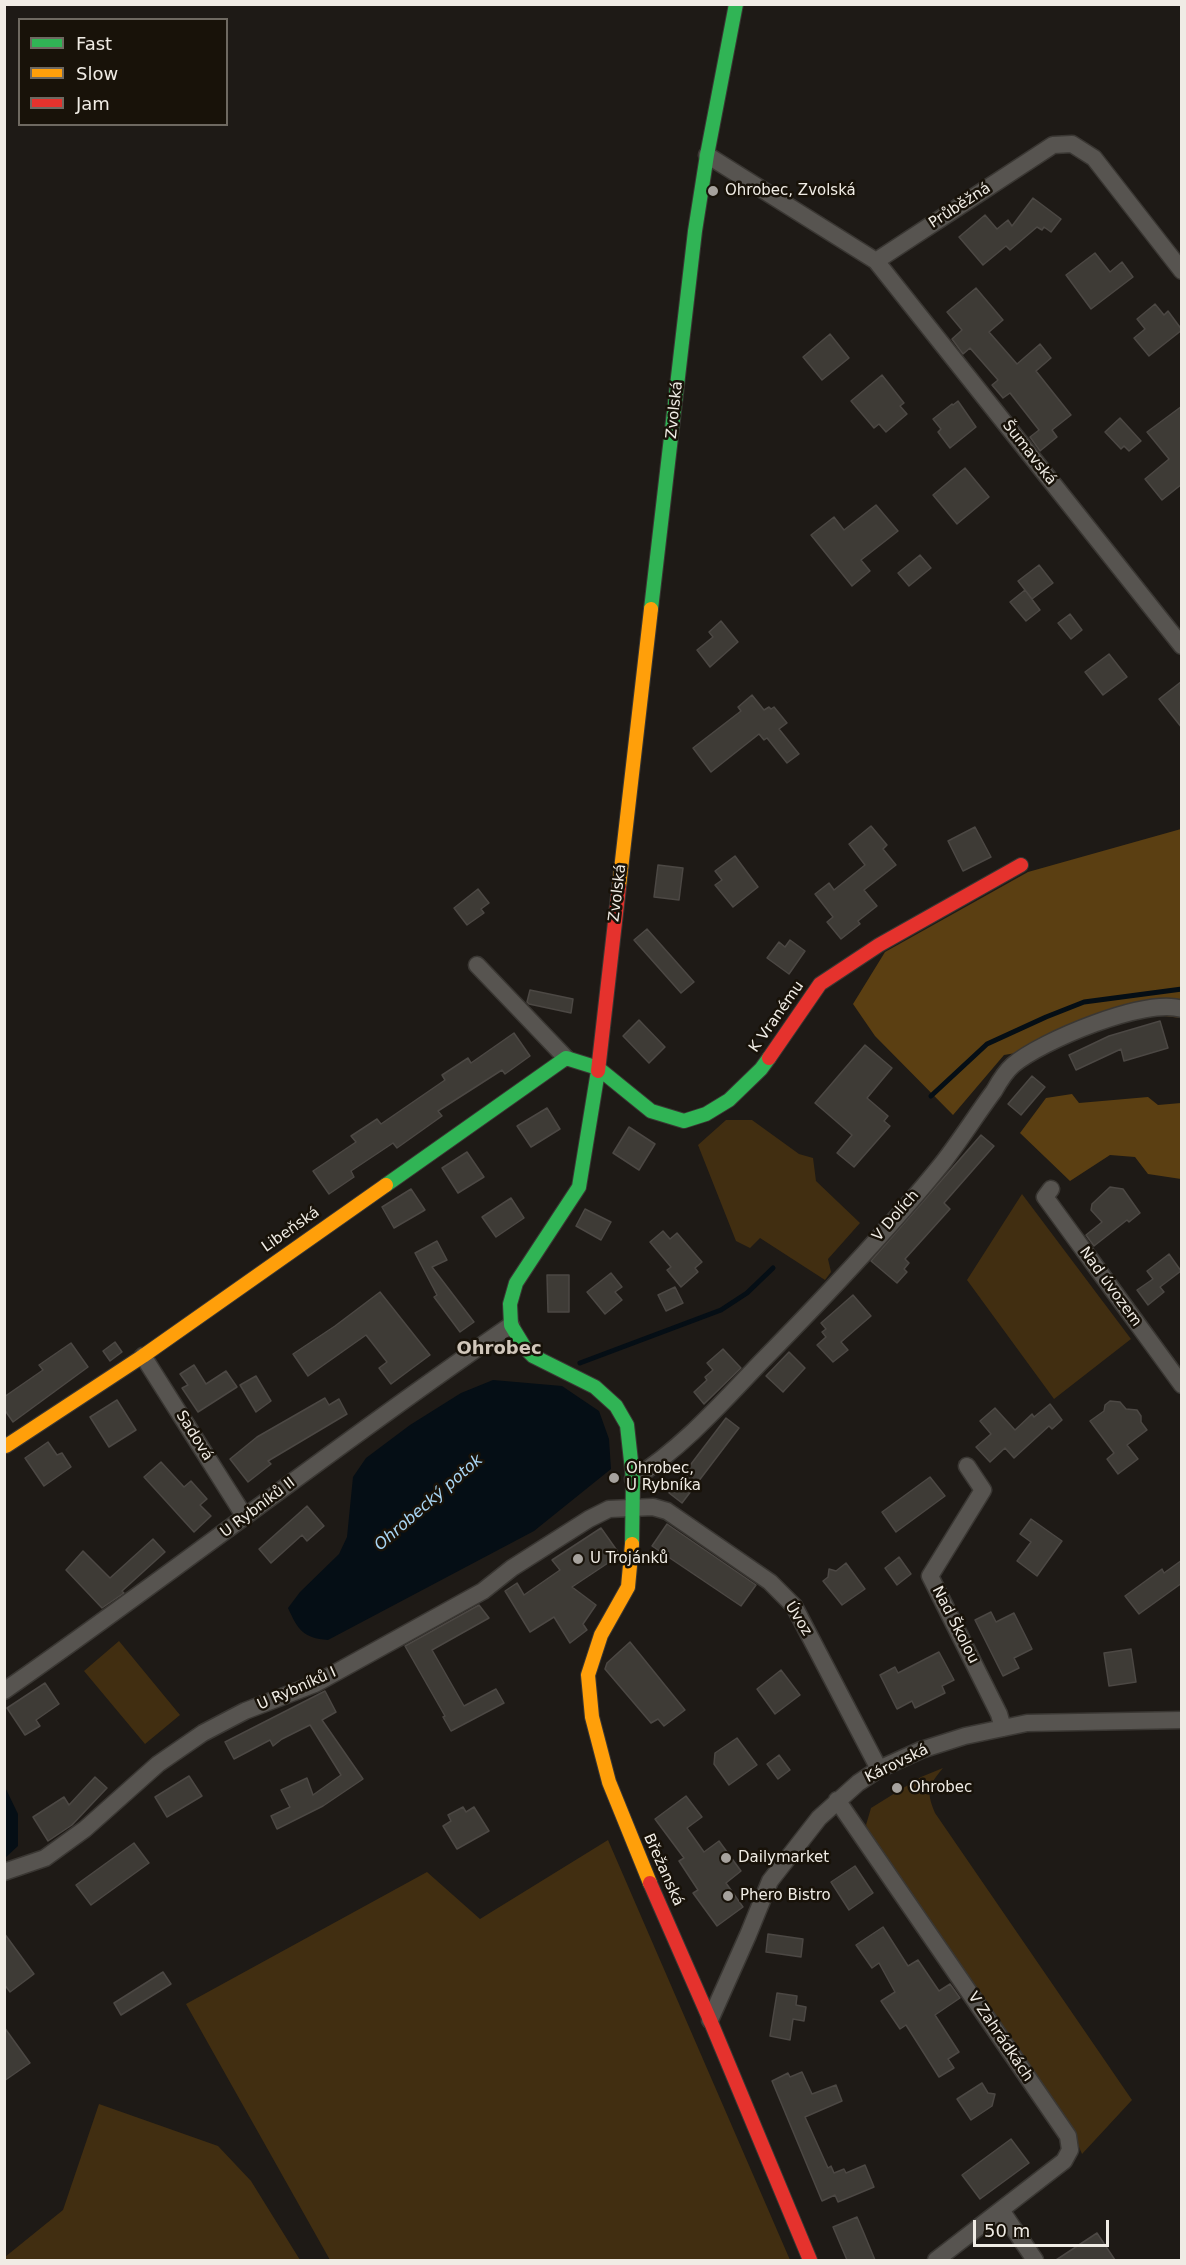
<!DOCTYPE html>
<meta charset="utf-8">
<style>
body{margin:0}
#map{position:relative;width:1186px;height:2265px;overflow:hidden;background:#1e1a16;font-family:"DejaVu Sans",sans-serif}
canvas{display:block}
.frame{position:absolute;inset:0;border:6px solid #f0ece5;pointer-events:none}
.legend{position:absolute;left:18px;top:18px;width:210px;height:108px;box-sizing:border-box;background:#181209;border:2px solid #6e6961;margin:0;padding:8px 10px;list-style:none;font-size:18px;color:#f0ece5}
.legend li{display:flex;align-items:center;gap:12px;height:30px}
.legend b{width:30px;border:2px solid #6e6961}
.scale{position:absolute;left:973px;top:2220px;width:136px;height:27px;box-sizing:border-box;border:3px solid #f0ece5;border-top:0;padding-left:8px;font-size:18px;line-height:21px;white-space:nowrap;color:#f0ece5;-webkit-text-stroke:4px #181209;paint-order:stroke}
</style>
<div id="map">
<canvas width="1186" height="2265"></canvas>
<div class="frame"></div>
<ul class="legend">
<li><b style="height:8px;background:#30b455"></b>Fast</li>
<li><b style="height:8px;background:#ff9f0a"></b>Slow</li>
<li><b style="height:8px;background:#e5322d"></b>Jam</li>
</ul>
<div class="scale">50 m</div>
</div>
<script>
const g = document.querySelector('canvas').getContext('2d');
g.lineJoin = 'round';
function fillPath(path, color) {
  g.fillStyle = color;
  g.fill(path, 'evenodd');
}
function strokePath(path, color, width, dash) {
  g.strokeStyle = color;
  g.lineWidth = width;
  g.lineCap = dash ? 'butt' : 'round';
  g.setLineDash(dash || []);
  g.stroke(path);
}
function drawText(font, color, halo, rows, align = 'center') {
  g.font = font + ' "DejaVu Sans",sans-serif';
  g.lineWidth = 5;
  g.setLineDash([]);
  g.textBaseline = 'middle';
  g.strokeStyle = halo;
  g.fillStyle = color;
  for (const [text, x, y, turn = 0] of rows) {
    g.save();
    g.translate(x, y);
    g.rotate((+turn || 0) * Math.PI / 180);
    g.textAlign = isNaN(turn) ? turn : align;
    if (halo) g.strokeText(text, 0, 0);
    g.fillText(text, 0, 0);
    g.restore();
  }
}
fillPath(new Path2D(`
 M726 1120H752L799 1154 813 1158 816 1181 860 1223 828 1259 831 1272 825 1280 760 1238 750 1248 736 1241 698 1145Z
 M1022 1194 1131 1339 1054 1399 967 1280Z
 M119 1641 180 1715 145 1744 84 1671Z
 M943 1768C928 1786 926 1791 935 1813L1132 2100 1082 2154 1067 2119 875 1845 866 1825 871 1808 921 1777Z
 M608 1840 790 2260H330L186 2004 427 1872 480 1919Z
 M99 2104 218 2146 251 2181 300 2260H5V2257L63 2210Z`), '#412e11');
fillPath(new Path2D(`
 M1181 829V1018L1155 1015 1113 1023 1051 1047 1004 1055 953 1115 875 1036 853 1004 885 952 1028 872Z
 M1072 1094 1079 1103 1148 1097 1158 1105 1181 1103V1179L1148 1174 1135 1157 1110 1155 1070 1181 1020 1133 1046 1098Z`), '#5b3f12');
fillPath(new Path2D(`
 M493 1380 562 1386 599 1411 609 1439 611 1469 534 1531 328 1640C303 1638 298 1630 288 1608L300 1592 339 1554 347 1537 353 1477 366 1458 410 1425 461 1393Z
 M5 1787 18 1814V1846L5 1858Z`), '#050e15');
strokePath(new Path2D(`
 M931 1096 987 1044 1046 1017 1084 1002 1182 989
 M580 1363 721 1310 747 1293 773 1268`), '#050e15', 5);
const building = new Path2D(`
 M1033 198 1061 219 1051 232 1044 227 1042 230 1037 227 1010 250 1006 246 983 265 959 237 985 215 997 229 1008 220 1012 226Z
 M1095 253 1110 272 1122 262 1133 277 1091 309 1066 275Z
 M976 288 1003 320 989 332 1017 364 1040 344 1051 358 1036 371 1071 415 1052 430 1057 437 1040 451 1030 437 1039 430 1010 393 1003 398 992 385 998 380 970 348 963 354 952 339 962 330 947 312Z
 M1155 304 1164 315 1168 311 1182 330 1149 356 1134 338 1145 329 1137 319Z
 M830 334 849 358 822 380 803 357Z
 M882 375 904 403 900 406 907 414 886 432 879 424 874 428 851 401Z
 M958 401 976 427 950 448 938 432 941 429 933 419 952 404 953 405Z
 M1182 406V484L1162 500 1145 479 1169 459 1147 432Z
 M1120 418 1141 441 1129 451 1124 446 1121 449 1105 432Z
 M965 468 989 497 957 524 933 495Z
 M876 505 898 531 861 560 870 571 852 586 811 535 834 517 844 530Z
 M920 555 931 568 909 586 898 573Z
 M1039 565 1053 583 1032 599 1018 581Z
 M1025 590 1040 610 1026 621 1010 602Z
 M1070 614 1082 630 1071 639 1058 623Z
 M721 621 738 642 710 667 697 650 713 637 709 632Z
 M1109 654 1127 677 1103 695 1085 672Z
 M1182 681V728L1159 699Z
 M752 695 764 710 769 707 771 709 774 707 787 723 779 729 799 754 787 763 767 738 764 740 759 734 711 772 693 748 741 711 738 707Z
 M871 826 887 845 883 849 896 865 864 890 877 906 858 921 860 924 841 939 827 922 833 917 815 894 829 883 834 890 865 865 849 844Z
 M975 827 991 857 963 871 948 841Z
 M735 856 758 887 733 907 715 885 722 880 715 871Z
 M658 865 683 868 679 900 654 897Z
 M478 889 489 903 481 909 484 913 467 925 454 908Z
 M647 929 694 982 681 993 634 940Z
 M790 940 805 951 789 974 767 958 779 942 785 947Z
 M530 990 573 999 571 1013 529 1004 527 1002Z
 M639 1020 665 1047 649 1063 623 1036Z
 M1160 1021 1168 1048 1124 1061 1121 1049 1076 1070 1069 1055 1109 1036Z
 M514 1033 530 1056 505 1074 502 1070 438 1111 442 1116 397 1148 393 1143 351 1171 354 1177 329 1194 313 1171 356 1142 351 1136 377 1119 381 1124 445 1080 442 1075 468 1058 471 1063Z
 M865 1045 892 1068 867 1098 888 1116 884 1121 890 1126 854 1167 837 1153 852 1135 815 1103Z
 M1032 1076 1045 1087 1021 1115 1008 1104Z
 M547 1108 560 1129 531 1147 517 1126Z
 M629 1127 655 1144 639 1170 613 1153Z
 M981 1135 994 1146 944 1203 950 1209 905 1259 909 1263 904 1269 907 1272 897 1283 871 1261Z
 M467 1152 484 1177 458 1193 442 1168Z
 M1110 1187 1123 1189 1140 1213 1129 1222 1127 1220 1094 1246 1086 1235 1102 1222 1091 1210 1092 1204Z
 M411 1189 425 1210 394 1228 382 1207Z
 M511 1198 524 1218 496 1237 482 1217Z
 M585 1209 611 1222 601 1240 576 1226Z
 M663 1231 670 1239 677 1233 702 1262 695 1268 698 1272 681 1287 667 1270 671 1267 650 1242Z
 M437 1241 447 1260 432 1267 474 1322 460 1332 434 1297 437 1295 415 1253Z
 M1169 1254 1181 1271 1160 1287 1164 1292 1148 1305 1137 1290 1153 1279 1147 1271Z
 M611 1273 622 1287 615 1292 622 1300 605 1314 587 1292Z
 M547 1275H569V1312H548Z
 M675 1287 683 1303 666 1311 658 1295Z
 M380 1292 430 1355 391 1384 379 1368 387 1362 366 1335 308 1376 293 1354 335 1326Z
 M853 1295 871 1316 841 1342 848 1350 833 1362 817 1345 826 1337 822 1332 826 1329 821 1323Z
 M115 1342 122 1352 110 1361 103 1351Z
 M71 1343 88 1367 13 1422 4 1409V1397L43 1370 39 1365Z
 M723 1349 741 1368 704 1404 694 1392 707 1380 705 1377 713 1370 707 1363Z
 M789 1352 805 1368 783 1392 766 1376Z
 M194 1365 206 1384 226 1371 237 1387 198 1412 182 1388 188 1385 180 1374Z
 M256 1376 271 1401 256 1412 240 1385Z
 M325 1398 329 1405 339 1399 347 1414 268 1461 271 1464 248 1482 230 1459 257 1437Z
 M117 1400 136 1430 109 1447 90 1417Z
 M1110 1401 1120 1402 1126 1409 1137 1410 1141 1416V1422L1147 1430 1127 1445 1138 1459 1118 1474 1107 1459 1114 1453 1090 1421 1104 1411 1105 1405Z
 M1050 1404 1062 1420 1052 1429 1049 1426 1014 1458 1005 1448 990 1462 976 1447 991 1434 980 1421 995 1408 1015 1430 1032 1414 1034 1417Z
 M726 1418 739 1428 682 1503 669 1493Z
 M48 1442 57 1455 62 1453 71 1467 44 1486 25 1458Z
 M161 1462 184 1487 191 1481 207 1499 200 1505 211 1516 194 1532 144 1477Z
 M930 1477 945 1496 896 1532 882 1512Z
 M307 1506 324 1526 307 1541 302 1535 271 1563 259 1549Z
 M1031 1519 1062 1541 1037 1576 1017 1561 1031 1542 1020 1534Z
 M667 1524 756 1585 741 1606 652 1546Z
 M601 1528 618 1552 617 1557 572 1587 596 1605 583 1624 587 1630 570 1643 554 1617 530 1632 505 1591 517 1583 524 1595 560 1570 552 1560Z
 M153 1539 165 1552 122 1591 124 1593 102 1608 66 1570 83 1551 110 1578Z
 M899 1557 911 1574 897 1585 885 1568Z
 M1182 1560V1583L1139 1614 1125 1596 1162 1569 1164 1573Z
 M846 1563 865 1589 842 1605 823 1581 828 1577 829 1569 836 1571Z
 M479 1605 489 1618 432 1650 464 1706 496 1689 504 1703 451 1731 443 1717 445 1716 405 1646Z
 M991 1612 996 1622 1014 1613 1032 1649 1014 1658 1019 1668 1003 1676 975 1620Z
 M630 1642 685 1710 664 1726 658 1719 651 1723 605 1669 607 1663Z
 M1131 1649 1136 1682 1109 1686 1104 1653Z
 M939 1652 954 1680 942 1686 945 1693 915 1708 912 1701 897 1709 880 1675 895 1667 898 1673Z
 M781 1670 800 1695 775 1714 757 1689Z
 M45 1683 59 1704 36 1720 40 1726 25 1735 7 1708Z
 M325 1691 336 1712 322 1720 363 1779 323 1806 277 1829 271 1816 290 1807 281 1790 307 1778 313 1795 341 1775 310 1725 282 1739 273 1746 270 1740 234 1759 225 1742Z
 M737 1738 757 1765 729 1785 714 1764 715 1753Z
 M779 1755 790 1770 778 1779 767 1764Z
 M189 1776 202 1796 167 1817 155 1797Z
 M95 1777 107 1788 72 1825 48 1841 33 1817 64 1797 69 1805Z
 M686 1796 702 1817 687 1828 704 1852 719 1841 741 1871 726 1883 743 1907 717 1926 693 1893 698 1890 679 1861 684 1858 655 1819Z
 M463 1807 466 1812 474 1807 489 1831 457 1849 443 1826 451 1821 448 1815Z
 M134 1843 149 1863 91 1905 76 1885Z
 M855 1866 873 1893 849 1910 831 1882Z
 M883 1927 908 1966 918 1960 939 1991 950 1984 960 1998 935 2015 959 2052 948 2059 954 2068 939 2077 906 2025 900 2029 881 2001 895 1992 879 1963 872 1968 856 1945Z
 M4 1933 34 1974 10 1992 4 1984Z
 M768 1934 803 1939 801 1957 766 1952Z
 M163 1972 171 1984 121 2015 114 2003Z
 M777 1993 797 1996 796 2005 806 2007 804 2021 793 2019 790 2040 770 2036Z
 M4 2027 30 2063 4 2081Z
 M802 2072 812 2094 836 2085 842 2101 805 2117 828 2168 831 2166 834 2173 844 2169 846 2173 865 2165 874 2187 838 2202 835 2195 822 2201 772 2081 788 2073 790 2077Z
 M982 2083 988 2093 995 2094 992 2106 971 2120 957 2099Z
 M1011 2139 1029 2163 980 2199 962 2175Z
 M857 2217 863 2231 875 2260H847L833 2227Z
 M1097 2233 1115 2260H1056Z`);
fillPath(building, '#3e3b36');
strokePath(building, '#4c4844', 1.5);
const street = new Path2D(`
 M707 155 876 261 1053 145 1072 144 1094 158 1182 271
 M876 261 1182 646
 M477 965 566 1058
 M1051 1189 1045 1197 1182 1385
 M143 1356 245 1517
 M967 1466 983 1490 930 1576 999 1714 1003 1728
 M633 1479C681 1449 721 1404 760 1363 823 1299 885 1234 941 1165 960 1141 976 1115 994 1091 999 1082 1005 1072 1013 1065 1041 1041 1146 997 1182 1009
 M4 1691C175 1572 339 1443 511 1325
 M837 1800 1068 2136 1070 2150 1064 2161 936 2260
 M4 1872 45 1858 85 1829 158 1764 203 1733 245 1711 315 1684 483 1591 512 1568 589 1519 609 1509 653 1507 667 1511 770 1582 794 1606 879 1769
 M710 2020 748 1935 770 1881 819 1818 858 1783 879 1769 921 1750 965 1736 1027 1723 1182 1720
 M1001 2210 1035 2260`);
const fast = new Path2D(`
 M651 609 695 231 707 155 736 4
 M598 1071 579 1187 516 1283 510 1304 511 1325 525 1348 533 1356 595 1387 616 1406 627 1425 633 1479 632 1544
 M386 1185 566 1058 598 1068 651 1111 684 1121 706 1114 729 1100 761 1069 769 1058`);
const slow = new Path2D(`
 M619 887 651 609
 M6 1446 143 1356 386 1185
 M632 1544 628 1587 601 1635 588 1675 592 1717 609 1782 650 1883`);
const jam = new Path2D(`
 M769 1058 820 984 879 945 1021 865
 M598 1071 619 887
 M650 1883 710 2020 810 2260`);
strokePath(street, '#3a3733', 19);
strokePath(fast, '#3a3733', 16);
strokePath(slow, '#3a3733', 16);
strokePath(jam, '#3a3733', 16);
strokePath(street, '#575450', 16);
strokePath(fast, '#30b455', 14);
strokePath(slow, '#ff9f0a', 14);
strokePath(jam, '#e5322d', 14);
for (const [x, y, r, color] of [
 [713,191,6,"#a6a29d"],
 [614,1478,6,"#a6a29d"],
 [578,1559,6,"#a6a29d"],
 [897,1788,6,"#a6a29d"],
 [726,1858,6,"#a6a29d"],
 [728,1896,6,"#a6a29d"]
]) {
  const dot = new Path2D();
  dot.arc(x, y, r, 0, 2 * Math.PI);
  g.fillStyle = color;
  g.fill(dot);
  strokePath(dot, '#181209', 2);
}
drawText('15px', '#f0ece5', '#181209', [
 ["Ohrobec, Zvolská",725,191],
 ["Ohrobec,",626,1469],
 ["U Rybníka",626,1486],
 ["U Trojánků",590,1559],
 ["Ohrobec",909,1788],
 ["Dailymarket",738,1858],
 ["Phero Bistro",740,1896]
], 'left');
drawText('15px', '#f0ece5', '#181209', [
 ["Průběžná",960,206,-33],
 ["Zvolská",675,410,-84],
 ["Šumavská",1029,453,52],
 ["Zvolská",618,893,-83],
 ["K Vranému",777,1017,-55],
 ["V Dolích",896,1216,-49],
 ["Libeňská",291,1230,-35],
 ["Nad úvozem",1110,1287,54],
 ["Sadová",194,1436,58],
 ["U Rybníků II",258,1508,-37],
 ["Úvoz",798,1619,58],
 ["Nad Školou",955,1625,63],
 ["U Rybníků I",297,1689,-24],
 ["Károvská",897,1764,-26],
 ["Břežanská",663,1870,66],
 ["V Zahrádkách",1000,2037,56]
]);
drawText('italic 16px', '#a9d6f5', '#181209', [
 ["Ohrobecký potok",429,1503,-41]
]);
drawText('bold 18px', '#d1c7bb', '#181209', [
 ["Ohrobec",499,1349]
]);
</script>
